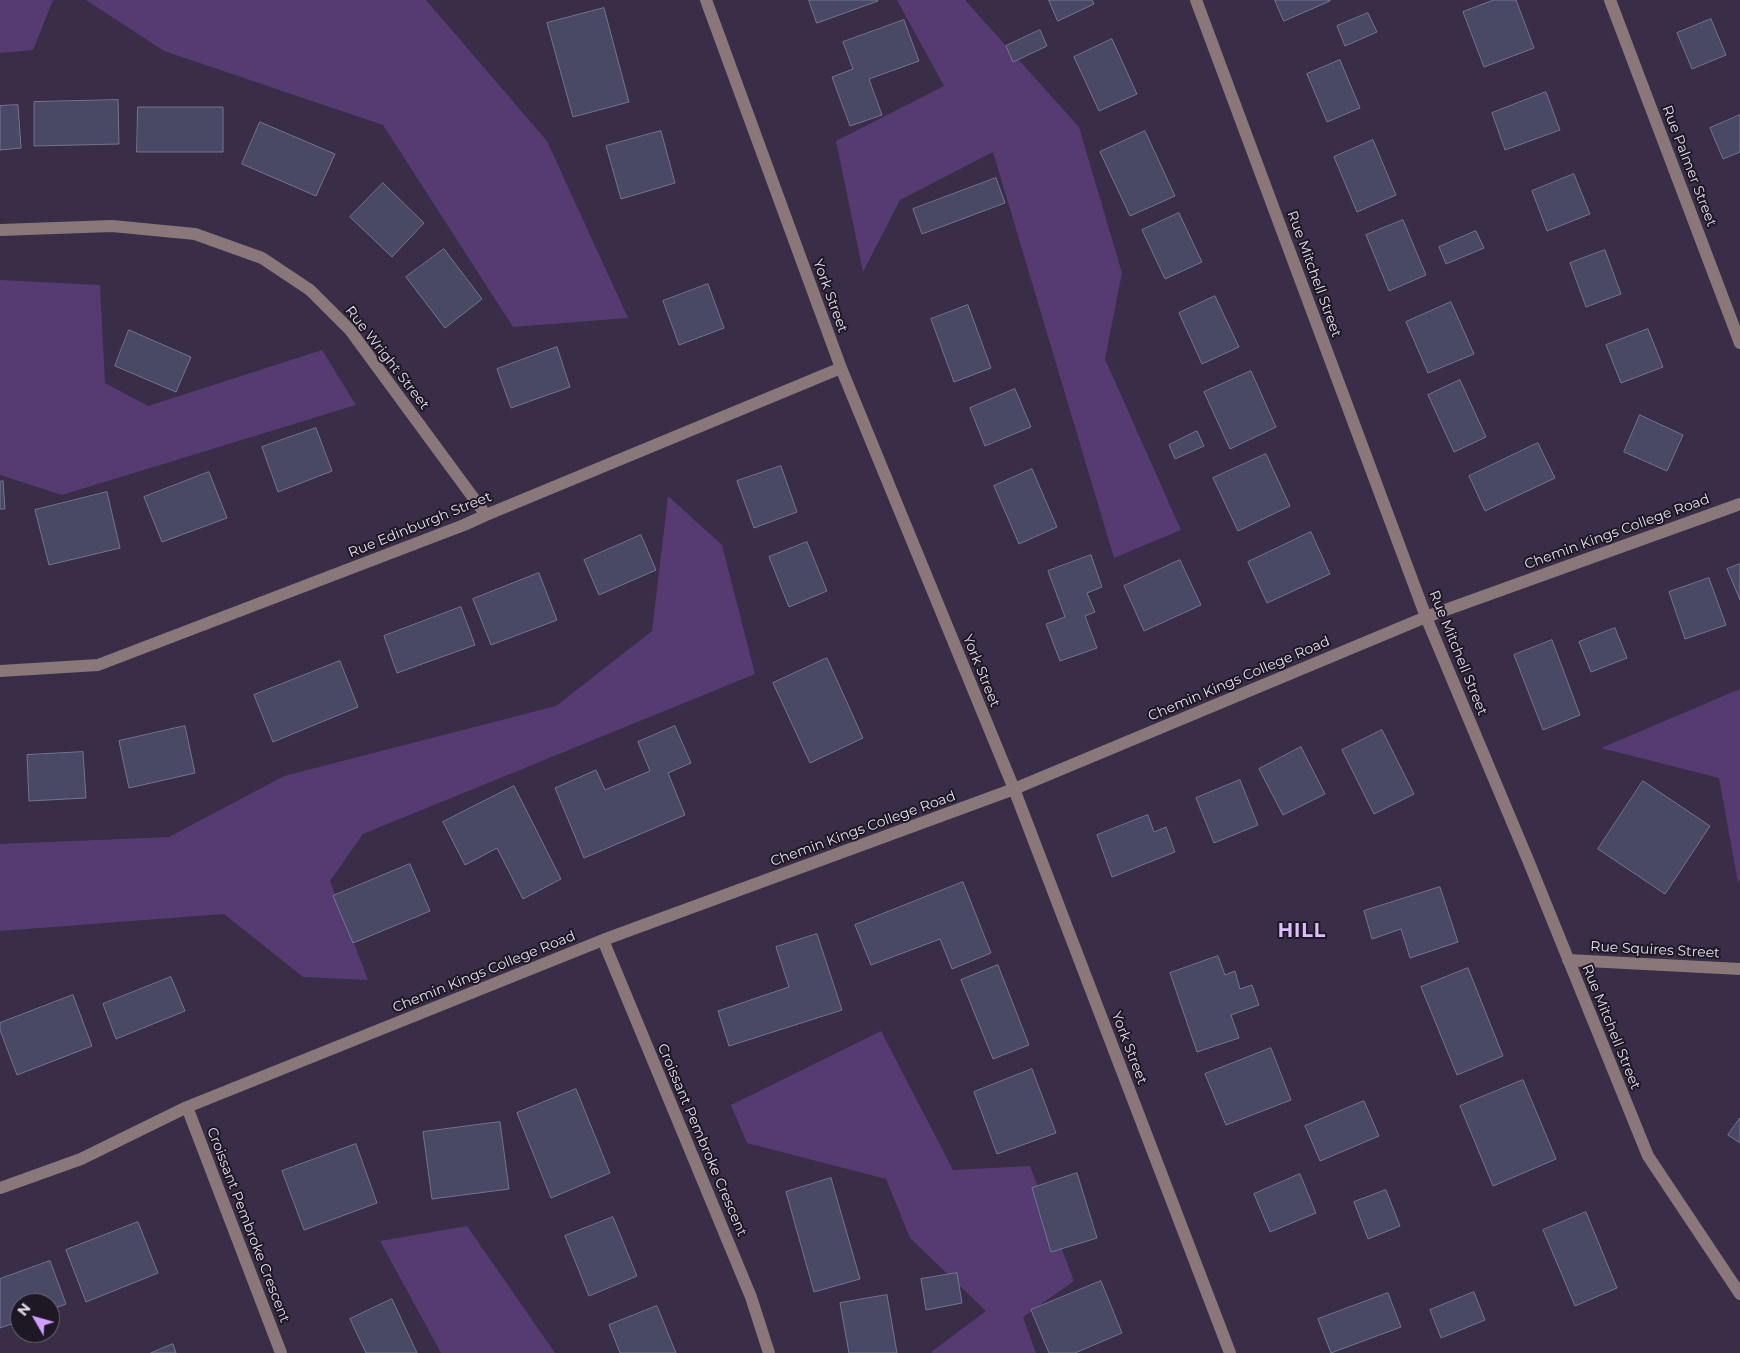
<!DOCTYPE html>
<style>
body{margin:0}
#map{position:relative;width:1740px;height:1353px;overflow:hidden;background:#392d47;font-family:Montserrat,sans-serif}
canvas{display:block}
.north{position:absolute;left:10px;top:1293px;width:50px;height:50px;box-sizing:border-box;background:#1d1824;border:1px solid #6d6675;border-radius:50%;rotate:308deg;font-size:14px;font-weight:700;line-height:20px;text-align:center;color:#e4dcee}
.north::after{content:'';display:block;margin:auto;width:18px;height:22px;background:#d19dfe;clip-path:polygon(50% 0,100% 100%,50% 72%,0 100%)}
</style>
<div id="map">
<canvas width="1740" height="1353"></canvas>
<div class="north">N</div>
</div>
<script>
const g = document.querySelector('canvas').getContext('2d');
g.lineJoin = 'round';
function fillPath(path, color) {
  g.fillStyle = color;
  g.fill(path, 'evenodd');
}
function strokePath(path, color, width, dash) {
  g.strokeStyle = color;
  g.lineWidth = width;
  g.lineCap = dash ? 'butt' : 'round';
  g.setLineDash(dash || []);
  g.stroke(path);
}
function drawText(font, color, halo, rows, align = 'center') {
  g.font = font + ' Montserrat,sans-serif';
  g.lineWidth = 4;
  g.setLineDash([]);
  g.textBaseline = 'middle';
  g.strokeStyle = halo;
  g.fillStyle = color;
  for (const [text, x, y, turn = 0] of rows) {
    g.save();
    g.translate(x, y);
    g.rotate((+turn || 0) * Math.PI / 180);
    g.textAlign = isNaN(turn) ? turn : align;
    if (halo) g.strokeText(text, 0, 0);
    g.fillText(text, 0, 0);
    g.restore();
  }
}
fillPath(new Path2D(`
 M0 0H53L33 50 0 53Z
 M86 0H426L547 141 628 318 513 327 383 125 164 51Z
 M897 0H965L1079 127 1122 273 1105 359 1181 530 1114 558 993 152 900 200 863 272 836 141 944 86Z
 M0 280 100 285 105 383 148 406 322 350 356 405 62 495 0 475Z
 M668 496 722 545 755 674 363 834 330 881 368 980 303 977 224 914 0 931V844L169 837 284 776 556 706 652 631Z
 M1740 689V879L1738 883 1719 778 1601 748Z
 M881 1031 953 1170 1030 1166 1074 1281 1023 1317 1036 1353H932L931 1352 986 1311 910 1238 886 1179 747 1143 731 1105Z
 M467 1226 555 1353H441L380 1241Z`), '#553b72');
const building = new Path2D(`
 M809 0H877L878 1 817 23Z
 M1049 0H1092L1094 4 1058 21Z
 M1275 0H1330V1L1284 21Z
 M1494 0H1516L1534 48 1484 67 1463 12Z
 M604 8 629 102 573 117 547 23Z
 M1368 13 1377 32 1345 46 1337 26Z
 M1711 19 1726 55 1692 69 1677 33Z
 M904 20 919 61 869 79 882 115 850 126 832 77 853 69 843 42Z
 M1040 30 1047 46 1013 62 1006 46Z
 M1112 39 1137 94 1099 111 1074 57Z
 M1340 60 1360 108 1327 122 1307 74Z
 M1546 92 1560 130 1505 150 1492 113Z
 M118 100 119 144 34 146V102Z
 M18 105 21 148 0 150V106Z
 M138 107H223V152H137Z
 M1740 115V152L1723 159 1710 128Z
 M260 122 335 154 316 196 242 164Z
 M661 131 675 183 621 199 606 146Z
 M1145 131 1175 196 1130 216 1100 152Z
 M1373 140 1396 195 1357 212 1334 157Z
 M1574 174 1590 214 1547 231 1532 191Z
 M996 178 1005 203 922 234 913 209Z
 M383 183 424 223 392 257 350 217Z
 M1179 213 1202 262 1165 279 1142 230Z
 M1403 220 1426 275 1389 291 1366 235Z
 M1476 231 1484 248 1446 264 1439 247Z
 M444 249 482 299 445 328 406 277Z
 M1605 250 1621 294 1586 307 1570 263Z
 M708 284 724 328 679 345 663 301Z
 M1215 296 1239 347 1202 364 1179 313Z
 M1451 302 1474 354 1428 373 1406 322Z
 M968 305 991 368 954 382 931 319Z
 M1648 329 1663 367 1621 383 1606 345Z
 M129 330 191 357 176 392 115 366Z
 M557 347 570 387 511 408 497 369Z
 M1251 371 1276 427 1230 449 1204 392Z
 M1460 380 1486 437 1454 452 1428 395Z
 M1015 389 1031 427 985 446 970 408Z
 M1640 415 1683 435 1667 471 1624 452Z
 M316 428 332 471 278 492 262 447Z
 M1197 431 1204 446 1175 459 1169 445Z
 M1538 443 1555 478 1485 511 1469 476Z
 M1266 454 1290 506 1238 531 1213 478Z
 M781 466 797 512 754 528 737 481Z
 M1032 469 1057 527 1019 544 994 486Z
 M209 472 227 518 162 542 144 497Z
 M3 481 5 509H0V482Z
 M107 492 120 548 49 565 35 510Z
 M1311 532 1330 574 1267 603 1248 562Z
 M641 535 656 570 599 595 584 560Z
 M807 542 827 591 789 607 769 557Z
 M1091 555 1102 587 1087 593 1095 612 1085 616 1097 648 1060 661 1046 624 1065 617 1048 571Z
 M1180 560 1201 605 1144 631 1124 586Z
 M1740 564V600L1727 569Z
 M539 573 557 620 491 645 473 599Z
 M1709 578 1726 625 1685 639 1669 592Z
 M461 607 475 645 397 673 384 636Z
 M1615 628 1627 658 1591 672 1579 642Z
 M1552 640 1580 715 1543 730 1514 655Z
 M827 658 863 738 810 763 773 683Z
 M340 661 358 707 273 742 254 695Z
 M185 726 195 773 129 788 119 741Z
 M675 726 691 763 668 773 685 815 584 858 555 788 596 770 605 790 650 771 638 742Z
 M1382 730 1414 794 1374 814 1342 750Z
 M1301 747 1325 794 1283 815 1259 769Z
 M83 752 86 798 29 801 27 755Z
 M1240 780 1258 825 1214 843 1196 798Z
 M1643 781 1710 826 1665 894 1598 849Z
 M514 786 561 879 523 899 497 848 465 865 443 822Z
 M1148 815 1154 832 1166 827 1175 852 1112 877 1097 835Z
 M410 864 430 911 353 943 333 896Z
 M963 882 991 953 952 969 940 939 871 965 855 925Z
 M1440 887 1458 942 1410 958 1401 929 1372 939 1364 911Z
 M817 934 842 1010 729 1046 718 1011 789 987 776 947Z
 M1218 956 1225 975 1235 971 1240 989 1252 985 1259 1005 1231 1015 1239 1038 1197 1052 1170 973Z
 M998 965 1029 1045 993 1059 961 980Z
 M1468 968 1503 1056 1457 1075 1421 987Z
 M171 977 185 1011 116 1039 103 1004Z
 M73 995 92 1046 17 1075 0 1030V1023Z
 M1271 1048 1291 1100 1226 1125 1205 1074Z
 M1032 1069 1056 1133 997 1154 974 1092Z
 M1523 1080 1556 1159 1493 1186 1460 1106Z
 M576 1089 610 1173 551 1198 517 1113Z
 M1364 1101 1379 1136 1320 1161 1305 1126Z
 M1740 1118V1143L1728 1135Z
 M500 1122 509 1189 432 1199 423 1132Z
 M356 1144 377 1203 304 1230 282 1171Z
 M1077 1173 1097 1238 1051 1252 1032 1188Z
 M1300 1174 1316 1213 1270 1232 1254 1194Z
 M831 1178 860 1279 814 1292 786 1192Z
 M1386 1190 1400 1226 1368 1239 1354 1202Z
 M1586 1212 1617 1288 1575 1306 1543 1230Z
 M613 1217 637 1276 589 1296 565 1236Z
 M138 1222 158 1273 86 1302 66 1250Z
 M50 1261 66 1304 50 1310V1303H20V1321L0 1328V1279Z
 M957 1273 962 1303 926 1310 921 1279Z
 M1101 1281 1122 1333 1075 1353H1049L1031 1310Z
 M1474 1292 1485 1320 1441 1338 1430 1310Z
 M1388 1293 1401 1327 1331 1353 1318 1319Z
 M887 1295 897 1353H849L840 1303Z
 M392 1299 417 1353H366L350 1319Z
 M657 1306 676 1353H620L609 1325Z
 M173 1344 176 1353H151Z`);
fillPath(building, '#494966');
strokePath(building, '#737494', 1);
strokePath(new Path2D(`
 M706 0 841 368 1014 789 1230 1353
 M1196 0 1426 617 1528 860 1648 1156 1740 1294
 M1610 0 1740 343
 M0 230 112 226 195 234 262 258 310 290 350 330 486 515
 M0 671 98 665 464 525 486 515 841 368
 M603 940 751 1297 769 1353
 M1568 960 1740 969
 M187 1107 281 1353
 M0 1188 81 1159 187 1107 603 940 1014 789 1426 617 1740 504`), '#897779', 12);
drawText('14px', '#e4dcee', '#1d1824', [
 ["Rue Palmer Street",1689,166,69],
 ["Rue Mitchell Street",1314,274,70],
 ["York Street",830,296,70],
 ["Rue Wright Street",387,358,52],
 ["Rue Edinburgh Street",420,525,-22],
 ["Chemin Kings College Road",1617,532,-20],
 ["Rue Mitchell Street",1458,653,68],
 ["York Street",981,671,68],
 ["Chemin Kings College Road",1239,679,-23],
 ["Chemin Kings College Road",863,829,-20],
 ["Rue Squires Street",1655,950,3],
 ["Chemin Kings College Road",484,972,-22],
 ["Rue Mitchell Street",1611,1027,68],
 ["York Street",1129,1048,69],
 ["Croissant Pembroke Crescent",702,1140,67],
 ["Croissant Pembroke Crescent",248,1225,69]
]);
g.letterSpacing = '1px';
drawText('bold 19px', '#debbff', '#1d1824', [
 ["HILL",1302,931]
]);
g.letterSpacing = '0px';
</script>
